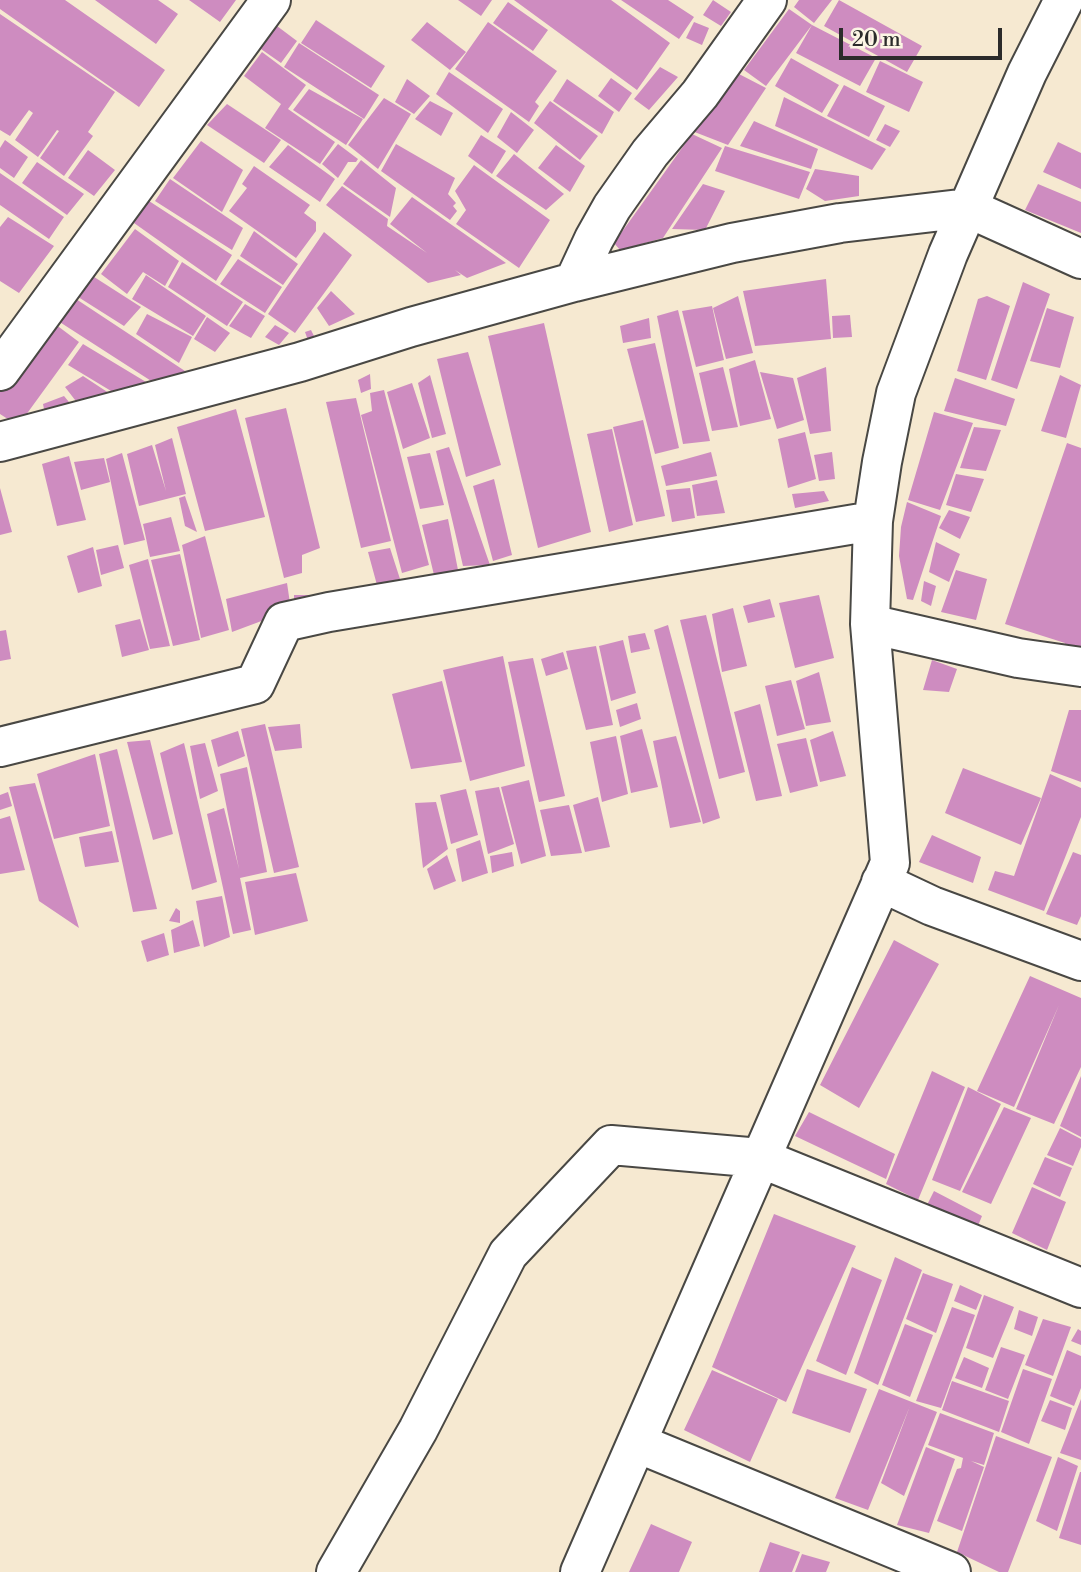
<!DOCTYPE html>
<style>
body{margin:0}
#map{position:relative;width:1081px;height:1572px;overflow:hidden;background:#f6e9d1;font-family:"Libre Bodoni",serif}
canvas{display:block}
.scale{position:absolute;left:839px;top:28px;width:163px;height:32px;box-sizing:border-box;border:4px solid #2b2b2b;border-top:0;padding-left:9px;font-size:21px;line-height:24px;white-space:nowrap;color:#2b2b2b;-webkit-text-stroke:5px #fcf5e5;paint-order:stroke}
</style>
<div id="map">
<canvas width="1081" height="1572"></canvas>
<div class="scale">20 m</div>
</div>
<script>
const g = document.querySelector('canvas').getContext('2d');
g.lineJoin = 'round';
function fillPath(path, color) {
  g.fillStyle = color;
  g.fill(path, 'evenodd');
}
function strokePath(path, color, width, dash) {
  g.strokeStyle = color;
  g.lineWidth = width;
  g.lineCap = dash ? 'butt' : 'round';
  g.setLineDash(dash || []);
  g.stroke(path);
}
fillPath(new Path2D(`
 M0 0H65L165 70 139 107 0 9Z
 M95 0H158L178 14 156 44Z
 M189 0H236L220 22Z
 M458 0H492L481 16Z
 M514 0H611L670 43 637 90Z
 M621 0H668L694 17 679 39Z
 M713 0 731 12 721 26 703 15Z
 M799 0H832L814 23 794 7Z
 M839 0 922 46 907 72 824 26Z
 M508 2 548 30 533 51 493 23Z
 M789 9 812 25 876 58 860 86 796 53 812 25 766 86 744 70Z
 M0 14 115 92 88 132 93 136 64 176 40 158 59 131 57 130 38 157 15 140 33 113 29 110 10 136 0 130Z
 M316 20 385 66 371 88 301 43Z
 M427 22 466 52 450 70 411 40Z
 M488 22 557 71 535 102 539 106 529 122 455 69Z
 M694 22 709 28 702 45 686 38Z
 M277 26 297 41 281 63 261 49Z
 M299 43 379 95 364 119 284 67Z
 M262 52 306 85 288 109 335 142 320 164 265 128 281 104 244 76Z
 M791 58 839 85 822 113 775 86Z
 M880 61 923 82 909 112 866 92Z
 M660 67 678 77 649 110 634 99Z
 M449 72 503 109 488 133 436 94Z
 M739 74 766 88 728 145 692 131Z
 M611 78 632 93 619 112 598 96Z
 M407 79 430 96 414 114 395 102Z
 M567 79 614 112 602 134 553 101Z
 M844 85 885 106 869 137 827 116Z
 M309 89 363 119 346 145 293 110Z
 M784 97 886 149 872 170 775 126Z
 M384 98 411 114 378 169 348 145Z
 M430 101 453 113 441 136 415 119Z
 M550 101 598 136 580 160 534 123Z
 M227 104 281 140 264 163 207 125Z
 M511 112 534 130 517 153 497 137Z
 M754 121 818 149 811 169 740 146Z
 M885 124 900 131 890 147 876 140Z
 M692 134 722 148 663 238 620 250 614 243Z
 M481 135 506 151 492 174 468 156Z
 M5 140 28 157 14 178 0 168V148Z
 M201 141 243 170 222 212 173 178Z
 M1058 142 1081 153V189L1043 172Z
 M338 144 358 159 356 162H348L338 178 322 164Z
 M396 144 455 178 448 194 456 203 453 206 457 211 450 220 381 171Z
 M288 145 335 179 320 202 269 167Z
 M556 145 585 166 570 192 538 168Z
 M725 146 810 172 799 199 715 171Z
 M88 150 115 170 94 196 68 178Z
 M514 154 564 194 546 210 496 176Z
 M361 160 396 188 390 217 343 184Z
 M37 162 84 194 67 215 22 183Z
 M474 165 550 220 519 268 456 224 466 210 455 191Z
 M254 166 310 205 304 213 316 222V231L296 258 229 211 247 188 242 184Z
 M815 169 859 176V196L825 201 806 189Z
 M0 173 64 217 49 239 0 205Z
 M170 179 243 228 232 250 155 201Z
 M703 184 725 191 705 230 672 229Z
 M1038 184 1081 202V233L1025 210Z
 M342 186 388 219 387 226 427 253 390 224 412 197 506 263 467 278 455 270 461 275 428 283 326 205Z
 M149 201 232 255 216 281 134 223Z
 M8 217 54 246 19 293 0 281V227Z
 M135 229 179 261 165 286 143 272 127 294 101 274Z
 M254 231 298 264 283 285 240 256Z
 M324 232 352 255 295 333 268 314Z
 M238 259 282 287 265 313 220 284Z
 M182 262 243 302 227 326 168 287Z
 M91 275 141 307 124 326 75 295Z
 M146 275 206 316 193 336 132 299Z
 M826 279 831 339 755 346 743 291Z
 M1023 282 1050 294 1017 389 991 380Z
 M331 291 355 314 329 326 317 308Z
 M738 296 753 353 726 359 713 308Z
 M987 296 1010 306 986 380 957 371 978 299Z
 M73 297 185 371 159 386 55 319Z
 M245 304 265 316 251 338 229 326Z
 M712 306 724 360 696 367 682 311Z
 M1047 308 1074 317 1060 368 1030 361Z
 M678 310 710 441 683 444 657 316Z
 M147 314 192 337 179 363 136 334Z
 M850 315 852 337 833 338 832 316Z
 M207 317 230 333 215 352 194 339Z
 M649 318 651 338 623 343 620 326Z
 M544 323 591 532 538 548 488 336Z
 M55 324 79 342 23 419 14 423 0 414V392Z
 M275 325 289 333 279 345 265 337Z
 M311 330 317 342 310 346 305 332Z
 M655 343 679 448 655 454 627 349Z
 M83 344 156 388 126 400 68 365Z
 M468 352 501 465 466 477 437 359Z
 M755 360 771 419 740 426 729 369Z
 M723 367 738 427 712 431 699 373Z
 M826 367 831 431 810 434 797 378Z
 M760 372 793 378 804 420 777 429Z
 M370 374 371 389 361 393 358 380Z
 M430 375 446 434 432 438 418 383Z
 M1060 375 1081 385 1066 438 1041 431Z
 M83 376 118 399 82 409 65 387Z
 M955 378 1015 399 1006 426 944 411Z
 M412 383 430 438 403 449 387 392Z
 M384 390 429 565 402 573 361 415 372 411 370 393Z
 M64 396 74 408 46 419 43 404Z
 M356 398 391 541 361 548 326 402Z
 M286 408 320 548 302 555V573L284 578 245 418Z
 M236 409 265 517 205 531 177 427Z
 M934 412 973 423 940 510 908 500Z
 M643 420 665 516 636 522 613 427Z
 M974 427 1001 430 986 471 960 468Z
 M612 429 633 525 609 532 587 434Z
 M805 432 816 479 788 488 778 439Z
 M172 438 186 494 139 506 127 454 152 445 166 491 155 445Z
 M1067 443 1081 448V657L1063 650 1065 643 1005 624Z
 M449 447 490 565 463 566 436 451Z
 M711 452 717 476 666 486 661 466Z
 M832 452 835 479 819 481 814 455Z
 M122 453 145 540 124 545 106 459Z
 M430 453 444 505 420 509 407 457Z
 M69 456 86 520 57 526 42 464Z
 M104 458 110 482 81 490 74 462Z
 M956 474 984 479 971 512 946 505Z
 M494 479 512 555 493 561 473 486Z
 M717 480 725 513 697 516 692 485Z
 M0 488 12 532 0 535Z
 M690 488 695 518 672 522 666 490Z
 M824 491 829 501 795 508 792 494Z
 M185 496 197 532 185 526 179 498Z
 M907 502 941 516 913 600 907 599 899 556 901 527Z
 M949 510 970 517 960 539 939 528Z
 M171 517 180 551 150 557 143 524Z
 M448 519 458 570 434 575 422 525Z
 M205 536 229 630 201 638 182 545Z
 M936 542 960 554 949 582 929 572Z
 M118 545 124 568 101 575 96 550Z
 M93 547 102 586 78 593 67 556Z
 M390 548 400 579 377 585 368 552Z
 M180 554 200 640 173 646 151 560Z
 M148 559 170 646 150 649 129 565Z
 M956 570 987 579 976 620 941 612Z
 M924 581 936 586 931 606 921 601Z
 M287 583 291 610 232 632 226 599Z
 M294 595H313L320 608 294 613Z
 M819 595 834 658 795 668 779 603Z
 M770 599 775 617 748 623 743 606Z
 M733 608 747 666 722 672 712 614Z
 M706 615 745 772 719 779 680 620Z
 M140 619 149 650 122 657 115 625Z
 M668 625 720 818 703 824 654 630Z
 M6 630 11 659 0 661V631Z
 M645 633 650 649 631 653 628 636Z
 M623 640 636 693 611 701 599 646Z
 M596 646 613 725 586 730 566 651Z
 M563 652 568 669 546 676 541 659Z
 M503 656 525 766 470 781 443 670Z
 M533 658 565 796 539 802 508 662Z
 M932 660 957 669 949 692 923 690Z
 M819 672 831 722 806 726 796 681Z
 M791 680 805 729 777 736 765 686Z
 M442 681 462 762 411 769 392 694Z
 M637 703 641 719 620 727 616 710Z
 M760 704 782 796 756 801 734 712Z
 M1069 710H1081V782L1051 771Z
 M265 724 299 867 274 873 241 729Z
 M300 724 302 748 275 751 268 727Z
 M642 729 658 787 631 793 620 736Z
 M238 731 245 756 218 767 211 740Z
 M833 731 846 776 820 782 810 740Z
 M616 736 628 794 602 802 590 742Z
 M676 736 701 822 670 828 653 741Z
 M806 738 818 786 790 793 777 744Z
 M150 740 173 834 153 840 127 742Z
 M184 743 217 882 192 890 160 753Z
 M205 743 218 791 200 799 190 746Z
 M117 749 157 909 133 912 99 754Z
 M95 754 110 826 54 839 37 774Z
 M247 767 267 872 240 878 251 930 233 934 207 814 224 808 239 869 220 774Z
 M963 768 1041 798 1021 845 945 813Z
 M1050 774 1081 788V817L1044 911 988 890 995 871 1014 876Z
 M529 780 546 856 521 864 501 787Z
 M35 783 79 928 39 901 9 787Z
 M499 787 514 844 488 854 475 791Z
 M466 789 478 835 451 844 440 795Z
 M8 792 12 806 0 810V795Z
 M598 797 610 847 585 852 573 805Z
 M436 802 448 849 423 868 415 803Z
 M569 805 582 853 551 856 540 810Z
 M10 816 25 870 0 874V819Z
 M112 831 119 862 85 867 79 837Z
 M932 835 981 857 973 883 919 862Z
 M480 840 488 873 462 882 456 849Z
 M512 852 514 866 492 873 490 856Z
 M1073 852 1081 855V916L1077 925 1046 914Z
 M447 855 456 881 434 890 427 869Z
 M296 873 308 921 255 935 245 882Z
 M222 896 230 937 204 947 196 901Z
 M176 908 180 911V923L169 921Z
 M193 920 200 946 174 953 171 930Z
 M164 933 169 955 147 962 141 941Z
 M894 940 939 964 859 1108 820 1085Z
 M1030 976 1081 998V1067L1054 1124 1016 1109 1059 1005 1014 1107 977 1091Z
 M932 1071 965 1087 918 1200 886 1184Z
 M1081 1076V1137L1060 1126Z
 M968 1087 1001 1104 960 1191 932 1180Z
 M1004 1107 1031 1118 991 1204 962 1192Z
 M809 1112 895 1154 886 1179 795 1136Z
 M1060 1128 1081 1139V1147L1073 1166 1047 1155Z
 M1045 1157 1072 1168 1060 1197 1033 1184Z
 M1032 1187 1066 1202 1047 1250 1012 1233Z
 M934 1191 982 1216 975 1233 926 1207Z
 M774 1214 856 1246 786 1402 712 1367Z
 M895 1257 922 1270 878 1385 854 1373Z
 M852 1267 882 1280 846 1375 816 1361Z
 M923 1273 953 1284 936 1333 906 1319Z
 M960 1285 982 1295 976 1310 954 1301Z
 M984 1295 1014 1307 993 1358 966 1348Z
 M952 1307 975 1315 941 1408 916 1401Z
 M1019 1310 1038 1317 1032 1336 1014 1329Z
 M1043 1319 1071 1327 1053 1376 1025 1365Z
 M905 1324 933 1335 910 1397 882 1385Z
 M1078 1329 1081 1331V1345L1071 1341Z
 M1001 1347 1025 1355 1008 1399 985 1390Z
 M1067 1350 1081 1356V1388L1074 1406 1050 1396Z
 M964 1357 989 1368 982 1388 955 1378Z
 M807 1369 867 1389 850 1433 792 1413Z
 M1023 1369 1052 1379 1029 1444 1001 1432Z
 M712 1370 778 1399 750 1462 684 1430Z
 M952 1381 1009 1401 999 1432 942 1410Z
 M879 1389 937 1412 904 1496 881 1483 910 1406 868 1510 835 1498Z
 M1081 1399V1460L1060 1453Z
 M1050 1400 1072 1408 1065 1430 1041 1421Z
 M940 1413 994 1433 984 1465 971 1461 984 1467 962 1531 937 1521 957 1469 961 1468 963 1458 928 1445Z
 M996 1436 1052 1457 1008 1572H999L957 1552Z
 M926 1447 955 1459 929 1533 897 1525Z
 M1058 1457 1078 1466 1057 1531 1036 1521Z
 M1080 1472H1081V1545L1059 1538Z
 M651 1524 692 1542 679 1572H629Z
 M770 1542 800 1552 792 1572H759Z
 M802 1554 830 1562 826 1572H795Z`), '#ce8cc0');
const minor = new Path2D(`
 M574 282 594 239 612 207 650 153 700 94 767 0
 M0 371 271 0
 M0 442 300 362 411 327 574 282 732 243 840 223 968 208 1081 259
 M870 624 1018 658 1081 667
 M0 747 255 684 284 622 329 612 873 521
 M881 882 932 906 1081 961
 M637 1443 951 1572
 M336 1572 418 1430 508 1254 611 1145 760 1158 1081 1288
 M580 1572 890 863 870 624 873 521 882 462 896 393 948 254 1027 73 1064 0`);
strokePath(minor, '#494844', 42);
strokePath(minor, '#fff', 38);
</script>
